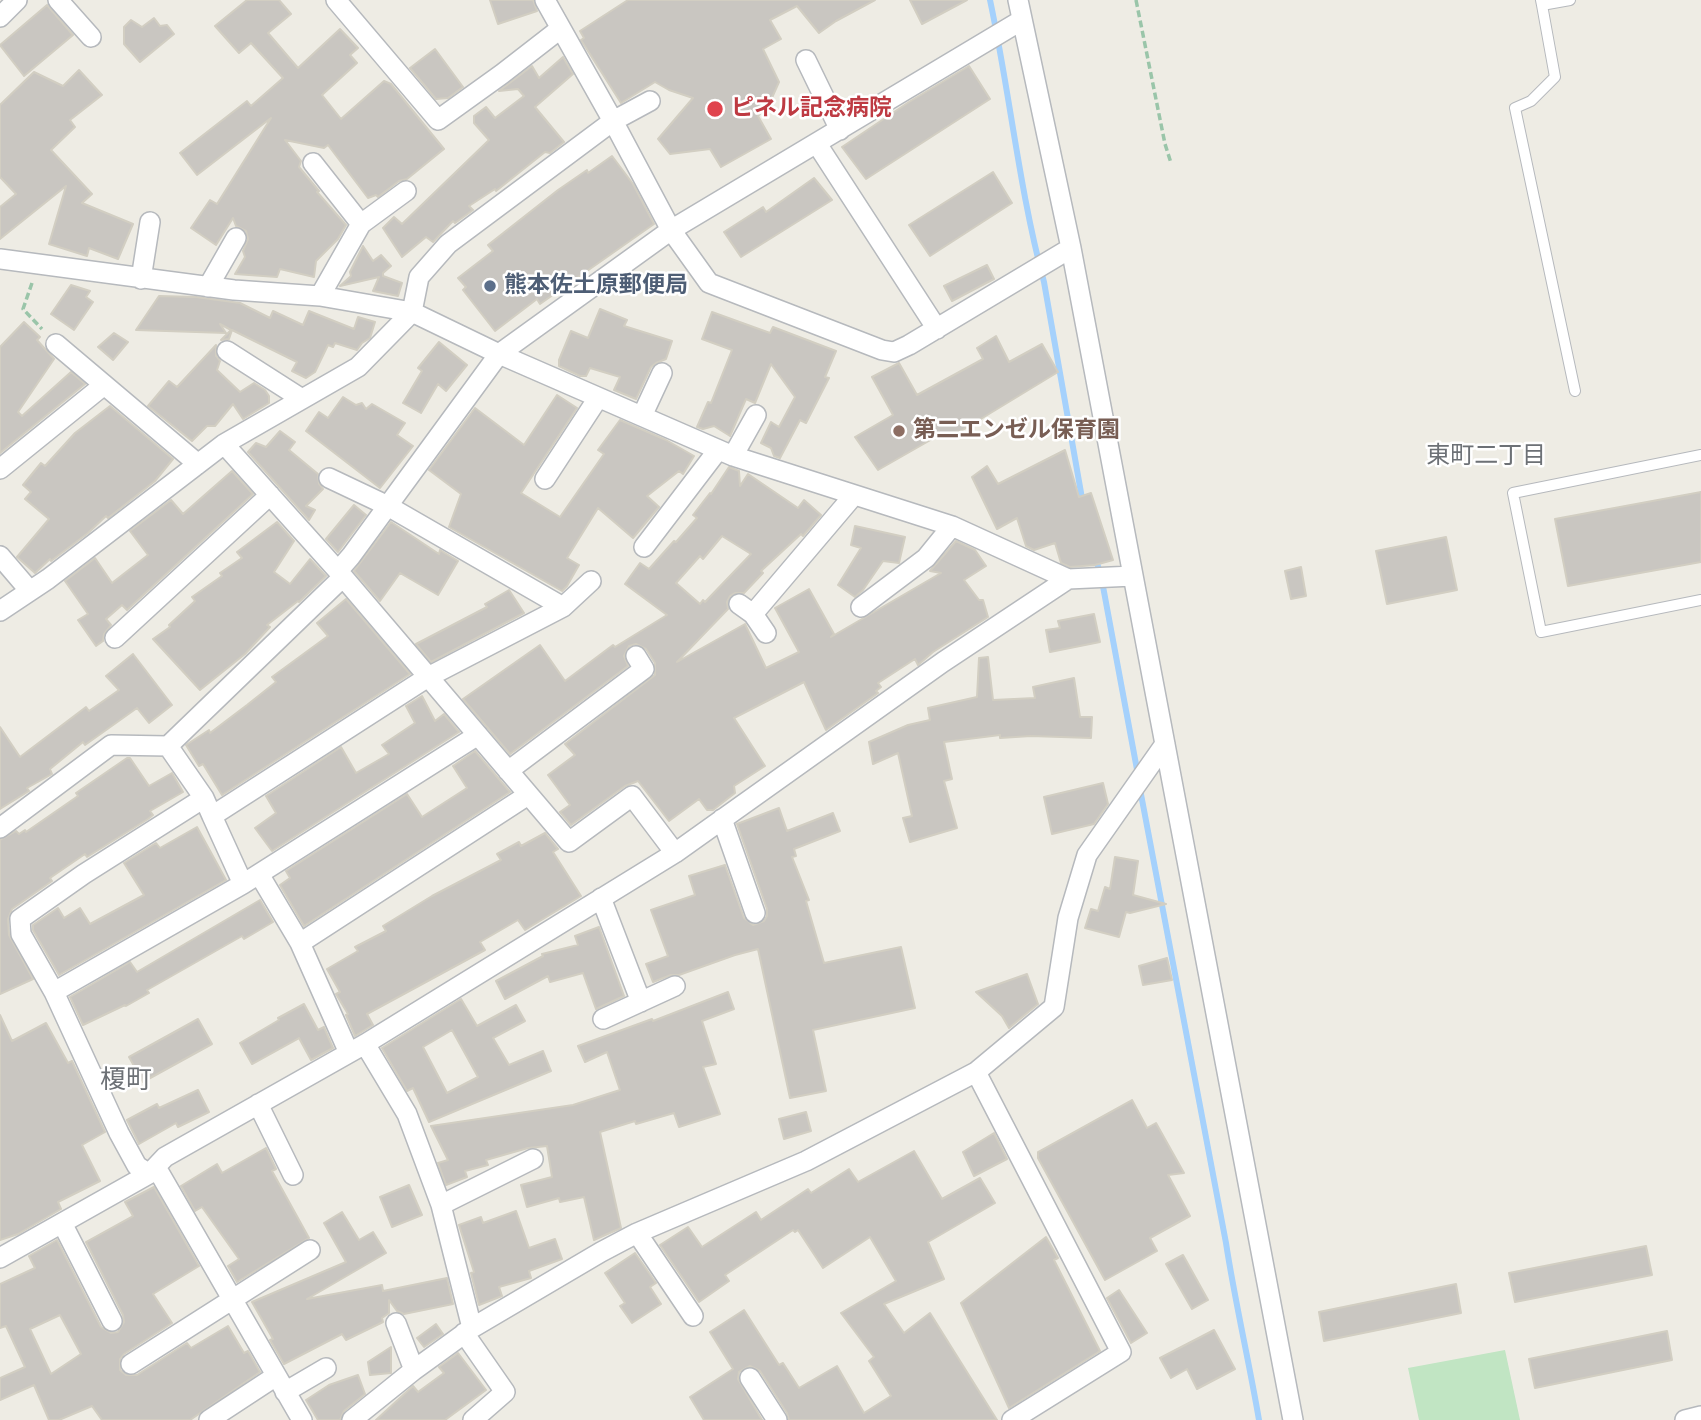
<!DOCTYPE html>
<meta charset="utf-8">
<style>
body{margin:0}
canvas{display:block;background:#eeece4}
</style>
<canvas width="1701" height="1420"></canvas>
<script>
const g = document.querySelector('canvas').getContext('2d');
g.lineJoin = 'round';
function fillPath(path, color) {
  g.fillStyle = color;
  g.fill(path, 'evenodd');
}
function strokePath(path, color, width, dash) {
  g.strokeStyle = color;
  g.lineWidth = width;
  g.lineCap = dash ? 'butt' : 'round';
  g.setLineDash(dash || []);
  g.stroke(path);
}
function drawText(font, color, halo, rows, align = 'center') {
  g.font = font + ' Poppins,"Noto Sans JP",sans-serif';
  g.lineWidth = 5;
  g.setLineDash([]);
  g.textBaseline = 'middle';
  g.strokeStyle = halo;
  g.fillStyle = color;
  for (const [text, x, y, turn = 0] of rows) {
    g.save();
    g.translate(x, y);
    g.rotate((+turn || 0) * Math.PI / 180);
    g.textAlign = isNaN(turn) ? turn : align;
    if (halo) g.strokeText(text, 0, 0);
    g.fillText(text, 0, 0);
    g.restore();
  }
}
fillPath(new Path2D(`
 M1505 1350 1520 1420H1419L1408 1368Z`), '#c1e5c3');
strokePath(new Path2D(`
 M990 0C1010 94 1019 189 1044 282L1083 504
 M1096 559 1102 581 1138 775
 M1140 789 1226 1243C1235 1302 1249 1361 1259 1420`), '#a5d1fc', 6);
const building = new Path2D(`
 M247 0H279L291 14 268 33 298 68 340 29 358 48 350 55 357 63 322 95 341 119 384 81 391 84 444 149 407 179 399 181 378 197 376 195 368 198 328 145 324 148 285 140 301 161 299 167 319 191 317 192 346 225 338 239 316 261 314 277 280 269 277 277 235 274 245 257 243 251 248 239 246 231 236 226 233 218 216 245 191 228 210 200 217 204 271 118 197 175 180 153 247 101 251 106 283 78 251 43 239 53 215 26Z
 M490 0H533L537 11 498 24Z
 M628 0H875L836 21 819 33 797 6 770 20 781 39 763 49 779 82 771 100 758 116 771 139 721 167 710 149 670 154 658 139 693 98 669 90 655 82 621 103 581 40 584 38 580 31Z
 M910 0H967L922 24Z
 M47 5 73 35 24 76 0 45Z
 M154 18 160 26 167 25 174 34 140 62 124 44V27L131 20 142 27Z
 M435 49 463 87 448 98 436 99 410 68Z
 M563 57 573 74 535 107 564 142 550 153 545 152 496 191 495 189 469 206 473 210 455 223 453 221 433 242 426 237 402 257 383 228 394 217 402 224 489 140 474 123V116L486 107 495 118 524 96 518 89 499 91 532 66 539 78Z
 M969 66 990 99 866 179 842 147 909 102Z
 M79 70 102 95 70 120 75 127 51 150 92 194 82 203 133 224 118 259 89 248 87 256 49 244 66 186 0 239V207L16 194 0 177V105L34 72 63 86Z
 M612 156 633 184 654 224 540 304 537 299 495 331 463 290 466 287 458 278 493 251 488 245 558 190 587 170 588 173Z
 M993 172 1012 203 930 256 909 225Z
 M814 178 832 200 741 257 724 232 763 207 766 212Z
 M363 246 373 261 381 255 391 266 383 273V276L402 283 398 296 373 291 379 277 340 286 351 276 350 272Z
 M987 265 994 279 952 301 944 286Z
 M71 285 90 291 86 297 93 302 74 330 51 314Z
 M159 296 196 297 240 303 270 318 273 311 303 325 309 311 354 329 358 317 375 322 370 338 362 343 357 350 335 343 333 347 328 345 315 372 306 378 292 371 297 362 232 330 229 339 221 340 231 330 220 324 226 333 136 330Z
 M600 309 627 320 624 326 672 341 666 359 656 363 651 367 636 399 614 390 620 377 590 368 586 376H580L559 366V360L571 331 588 338Z
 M712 312 770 333 773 327 836 351 825 377 829 378 806 423 800 420 780 458 774 456 771 448 761 443 771 422 779 427 795 397 771 364 755 403 746 399 730 436 714 426 703 429 697 427 708 402 711 403 732 350 702 339Z
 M24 322 40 337 37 340 54 359 18 412 22 416 71 372 85 384 0 453V347Z
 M114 333 128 342 113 360 98 347Z
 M996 336 1009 362 1042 344 1058 372 961 431 941 434 878 470 855 437 893 415 872 377 899 363 917 395 983 359 977 348Z
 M439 342 467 365 446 391 438 384 421 413 403 403 422 371 418 368Z
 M216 345V356L220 361 217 370 240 392 254 383 265 390 269 396V403L243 419 233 404 215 426H207L192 441 148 406 169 381 177 387Z
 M557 395 577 408 521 493 560 517 604 454 598 450 620 420 666 440 694 456 683 474 679 471 647 496 659 507 633 538 598 508 567 558 579 565 567 586 562 591 449 527 461 494 429 470 475 408 524 445Z
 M343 397 356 405 362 403 366 409 372 404 405 423 397 435 413 446 380 488 306 431 319 412 328 418Z
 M110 406 173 459 155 481 108 518 106 516 88 533 51 561 50 559 35 573 17 557 49 519 25 499 31 492 23 485 41 463 45 466 75 433Z
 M280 431 295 442 289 450 318 474 319 484 323 489 306 506 315 510 309 520 248 452 256 443 266 447Z
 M1065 450 1079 497 1091 493 1113 560 1095 565 1070 567 1061 563 1055 543 1034 550 1026 546 1017 518 997 529 972 477 987 466 998 484Z
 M729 467 739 471 740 486 748 474 798 508 804 500 821 515 803 536 801 534 761 571 763 573 744 593H735L730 596 727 602 728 609 677 662 745 624 766 668 799 652 775 608 809 589 834 634 831 637 941 573 930 571 956 541 975 550 986 566 964 580 979 600H983L988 617 933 652 918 665 915 659 878 683 881 687 876 691 878 693 826 730 804 682 734 718 765 766 734 786 735 793 713 810H707L699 799 669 821 638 781 625 786 571 825 560 812 570 805 548 775 575 755 565 744 655 675V663L646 649 636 644 629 646 624 656 628 666 510 754 463 699 540 645 565 681 613 645 615 647 667 615 625 584 640 563 649 569 674 541 676 542 697 518 693 515 710 493 711 494ZM722 536 751 554 705 602 703 600 700 604 676 583 700 556 703 559Z
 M232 471 253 494 127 610 122 605 106 619 111 625 104 634 103 641 96 646 78 620 88 614 65 581 95 558 112 583 148 555 130 531 171 500 183 514Z
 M1701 492V562L1568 586 1555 519Z
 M354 505 366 515 338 552 326 539Z
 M277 522 294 541 274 572 290 584 310 559 326 576 299 602 298 601 267 625 270 627 245 654 200 690 153 639 170 627 169 625 195 601 192 597 222 576 220 573 242 558 237 552Z
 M391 522 439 554 440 550 458 561 438 595 400 573 380 601 354 571Z
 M855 526 905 537 899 563 883 561 863 590 855 597 838 585 861 548 851 545Z
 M1446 537 1457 590 1387 604 1376 551Z
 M1301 567 1306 596 1291 599 1285 571Z
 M509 590 524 613 431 662 416 644 487 607 485 604Z
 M346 599 410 674 222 795 203 764 199 766 186 745 209 730 210 733 247 705 276 682 272 677 328 636 317 623Z
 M1094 614 1100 642 1050 652 1046 630 1060 628 1058 621Z
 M133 654 172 705 149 723 137 708 85 745 83 742 50 769 52 774 27 788 29 791 0 809V727L20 757 86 707 89 711 119 690 106 676Z
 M988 657 993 700 1035 698 1033 687 1074 678 1080 717H1092L1091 738 1031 736 1000 738V735L944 742 952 779 944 781 957 828 910 842 903 818 912 816 898 753 873 764 869 742 908 725 930 720 928 708 977 697 979 658Z
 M422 696 435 721 444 714 459 732 272 851 255 828 276 813 266 796 341 747 356 773 389 754 382 745 415 723 406 706Z
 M475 751 510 792 304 926 280 885 290 878 286 871 407 794 422 817 467 788 453 766Z
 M127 758H130L149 786 172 773 183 792 150 811 153 815 148 819 87 857 85 854 50 878 52 881 12 909 8 919 9 935 33 979 0 994V840L16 831 19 834 25 830 26 832 78 796 76 793Z
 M1103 783 1108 804 1094 824 1052 834 1044 797Z
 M779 808 787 831 833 813 840 831 794 849 796 856 792 857 809 900 806 901 824 963 901 947 915 1008 813 1030 826 1091 790 1098 758 949 735 955 679 975H671L653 982 646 964 668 956 651 910 695 895 689 876 725 865 744 918 753 925 764 921 767 916V909L737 824Z
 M197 827 226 880 59 975 33 930V925L58 908 64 918 80 908 90 924 144 895 124 863 156 843 160 848Z
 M545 833 558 849 553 852 581 896 525 930 518 920 480 942 485 950 367 1014 373 1025 355 1036 346 1015 348 1014 336 994 340 992 327 969 358 951 355 947 386 931 383 926 432 896 501 860 497 854 519 842 521 846Z
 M1115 857 1138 861 1133 895 1166 904 1130 913 1126 912 1119 937 1085 928 1091 909 1098 911 1105 887 1110 889Z
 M260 900 273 922 244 939 242 936 147 990 149 993 126 1006 125 1005 83 1025 70 997 130 962 137 972Z
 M599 927 624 996 596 1009 583 973 550 982 548 976 505 999 496 981 543 956 542 954 578 945 575 936Z
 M1167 958 1172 980 1143 985 1139 966Z
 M1027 974 1038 1004 1009 1028 1002 1016 976 992Z
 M728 992 734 1009 702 1021 716 1064 703 1067 720 1114 679 1127 674 1113 636 1124 635 1121 600 1132 621 1228 594 1240 584 1197 560 1202 559 1198 527 1207 521 1185 552 1177 547 1146 528 1148 486 1160 488 1165 465 1171 467 1177 446 1185 438 1163 448 1160 431 1126 573 1105 620 1090 607 1052 585 1062 578 1046 652 1019 653 1021Z
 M461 999 477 1026 516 1005 525 1021 493 1038 509 1065 543 1051 551 1071 429 1122 413 1088 407 1091 382 1048ZM452 1030 478 1077 447 1093 423 1047Z
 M304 1004 318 1030 324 1027 333 1048 311 1060 299 1038 252 1064 240 1043 279 1020 278 1018Z
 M0 1015 12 1041 46 1023 68 1063 72 1061 105 1132 82 1145 100 1181 58 1202 61 1209 18 1234 0 1240Z
 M198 1019 212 1044 143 1082 129 1057Z
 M198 1090 209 1112 178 1127 176 1123 139 1144 127 1120 157 1104 159 1108Z
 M1132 1100 1147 1128 1156 1123 1184 1173 1168 1175 1190 1216 1150 1238 1157 1251 1105 1280 1038 1158V1152Z
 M806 1112 811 1131 784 1139 779 1119Z
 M994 1133 1007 1159 974 1176 963 1152Z
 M266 1148 276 1169 272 1171 309 1238 237 1282 228 1266 239 1259 202 1207 195 1211 181 1186 217 1164 222 1173Z
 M914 1151 942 1199 980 1178 995 1203 928 1242 944 1279 884 1304 904 1333 930 1313 997 1420H789L787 1413 760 1371 750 1366 739 1372 738 1379 762 1420H704L690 1397 733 1369 710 1332 744 1310 779 1365 783 1363 799 1388 837 1366 864 1413 891 1396 869 1361 874 1357 841 1313 896 1281 870 1237 823 1268 798 1230 795 1232 793 1230 725 1275 729 1281 699 1302 660 1245 688 1227 702 1247 756 1212 761 1220 808 1189 811 1193 849 1169 858 1182Z
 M409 1185 422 1215 392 1227 380 1197Z
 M154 1187 199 1266 153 1294 172 1323 124 1354 120 1359V1370L126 1375H137L187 1343 191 1348 228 1326 244 1353 248 1351 260 1372 190 1420H102L92 1406 59 1420H49L34 1385 0 1400V1378L25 1367 6 1326 0 1328V1284L35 1268 29 1256 57 1240 101 1327 111 1333 118 1332 124 1322 123 1315 86 1242 133 1216 125 1202ZM60 1315 81 1354 51 1374 30 1329Z
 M516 1211 529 1248 555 1239 562 1259 529 1271 531 1278 499 1287 502 1296 479 1305 471 1273 474 1272 459 1225 481 1217 483 1223Z
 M342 1212 359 1240 373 1232 386 1253 307 1299 382 1285 383 1291 447 1278 453 1304 404 1314 397 1311 389 1300V1313L382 1318 383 1322 346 1340 342 1334 284 1364 270 1340 273 1339 252 1302 346 1262 324 1223Z
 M1046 1237 1058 1258 1054 1260 1100 1351 1009 1408 961 1303Z
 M1646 1246 1652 1275 1515 1302 1509 1273Z
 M635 1253 656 1283 650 1287 661 1304 632 1323 620 1306 625 1303 605 1273Z
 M1183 1255 1208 1300 1192 1309 1166 1264Z
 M1456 1284 1461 1313 1324 1341 1319 1312Z
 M1119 1290 1147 1333 1131 1343 1107 1298Z
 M436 1324 443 1334 424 1347 417 1338Z
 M1214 1330 1235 1369 1197 1389 1187 1369 1171 1378 1160 1358Z
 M1667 1331 1672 1360 1535 1388 1529 1359Z
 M391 1347V1373L370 1375 368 1362Z
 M458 1353 486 1390 445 1420H376L413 1386 418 1392 444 1373 439 1367Z
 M358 1375 365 1394 344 1411 340 1420H318L306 1400 329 1385Z`);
fillPath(building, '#c9c6c1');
strokePath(building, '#d2cec2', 2);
const lane = new Path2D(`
 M1541 0 1542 5 1570 0
 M1542 5 1555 77 1531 101 1515 108 1575 391
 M1701 455 1513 493 1541 632 1701 600`);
const street = new Path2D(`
 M58 0 91 37
 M336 0 438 120 502 74 560 29
 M545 0 613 121 671 230 709 283 882 350 894 352 909 345 1071 248
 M1018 0 1071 248 1293 1420
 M0 17 17 0
 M806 60 840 130
 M817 144 937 329
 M313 163 361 224
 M0 259 234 290 320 296 412 312 499 354 733 456 952 526 1068 579 1133 576
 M141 279 150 222
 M208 287 236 238
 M320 296 361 224 406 191
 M56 344 198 464
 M227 351 302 399
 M642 416 662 373
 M224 444 338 571 569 842 632 796 675 853
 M733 456 756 415
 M0 469 104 385
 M329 478 386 505 563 607
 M545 479 598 398
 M644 547 718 450
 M0 556 30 591
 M338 571 351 556 499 354 671 230 1022 20
 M739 604 753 614 766 633
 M861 607 926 558 952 526
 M0 611 48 579 224 444 358 367 412 312 419 277 448 244 613 121 650 101
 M753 614 854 495
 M115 638 270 495
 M168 746 343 577
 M508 771 644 669 636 656
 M722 819 755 913
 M0 828 111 745 168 746 204 798
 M259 874 300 943 349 1053
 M243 884 478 735
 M601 898 641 1002
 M300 943 528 795
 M54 992 243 884 212 816
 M603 1019 675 986
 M365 1044 407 1114 441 1205 472 1328
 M976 1072 1121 1352 1012 1420
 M258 1104 293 1175
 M156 1167 302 1420
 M149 1174 137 1166 119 1133 54 992 21 934 20 919 84 874 204 798 212 816 428 677 563 607 591 581
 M441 1205 533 1159
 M62 1223 112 1321
 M637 1233 693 1316
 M0 1258 149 1174 165 1157 365 1044 675 853 943 662 1068 579
 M396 1323 414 1370
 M464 1333 505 1392 473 1420
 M131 1364 310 1250
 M750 1378 777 1420
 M285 1392 326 1368
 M209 1420 276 1376
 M352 1420 414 1370 472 1328 601 1252 637 1233 806 1161 976 1072 1054 1007 1068 918 1087 855 1165 744
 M1685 1420 1701 1416`);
strokePath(lane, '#b6b9bd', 12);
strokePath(street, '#b6b9bd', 22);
strokePath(new Path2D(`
 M1136 0 1165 144 1171 163
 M32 283 23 309 42 329`), '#9ac5a9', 3.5, [7, 3.5]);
strokePath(lane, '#fff', 10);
strokePath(street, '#fff', 19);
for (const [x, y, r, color] of [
 [715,109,9,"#e0444e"],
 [490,286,7,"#5c6f8a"],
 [899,431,7,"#8d6e63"]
]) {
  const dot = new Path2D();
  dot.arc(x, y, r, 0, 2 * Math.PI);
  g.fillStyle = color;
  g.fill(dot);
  strokePath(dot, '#fff', 2.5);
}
drawText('bold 23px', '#be3a42', '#fff', [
 ["ピネル記念病院",731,109]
], 'left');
drawText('bold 23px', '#4e5e75', '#fff', [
 ["熊本佐土原郵便局",504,286]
], 'left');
drawText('bold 23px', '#785e54', '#fff', [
 ["第二エンゼル保育園",913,431]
], 'left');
drawText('24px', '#6d7176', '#fff', [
 ["東町二丁目",1486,457]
]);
drawText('26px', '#6d7176', '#fff', [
 ["榎町",126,1081]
]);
</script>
